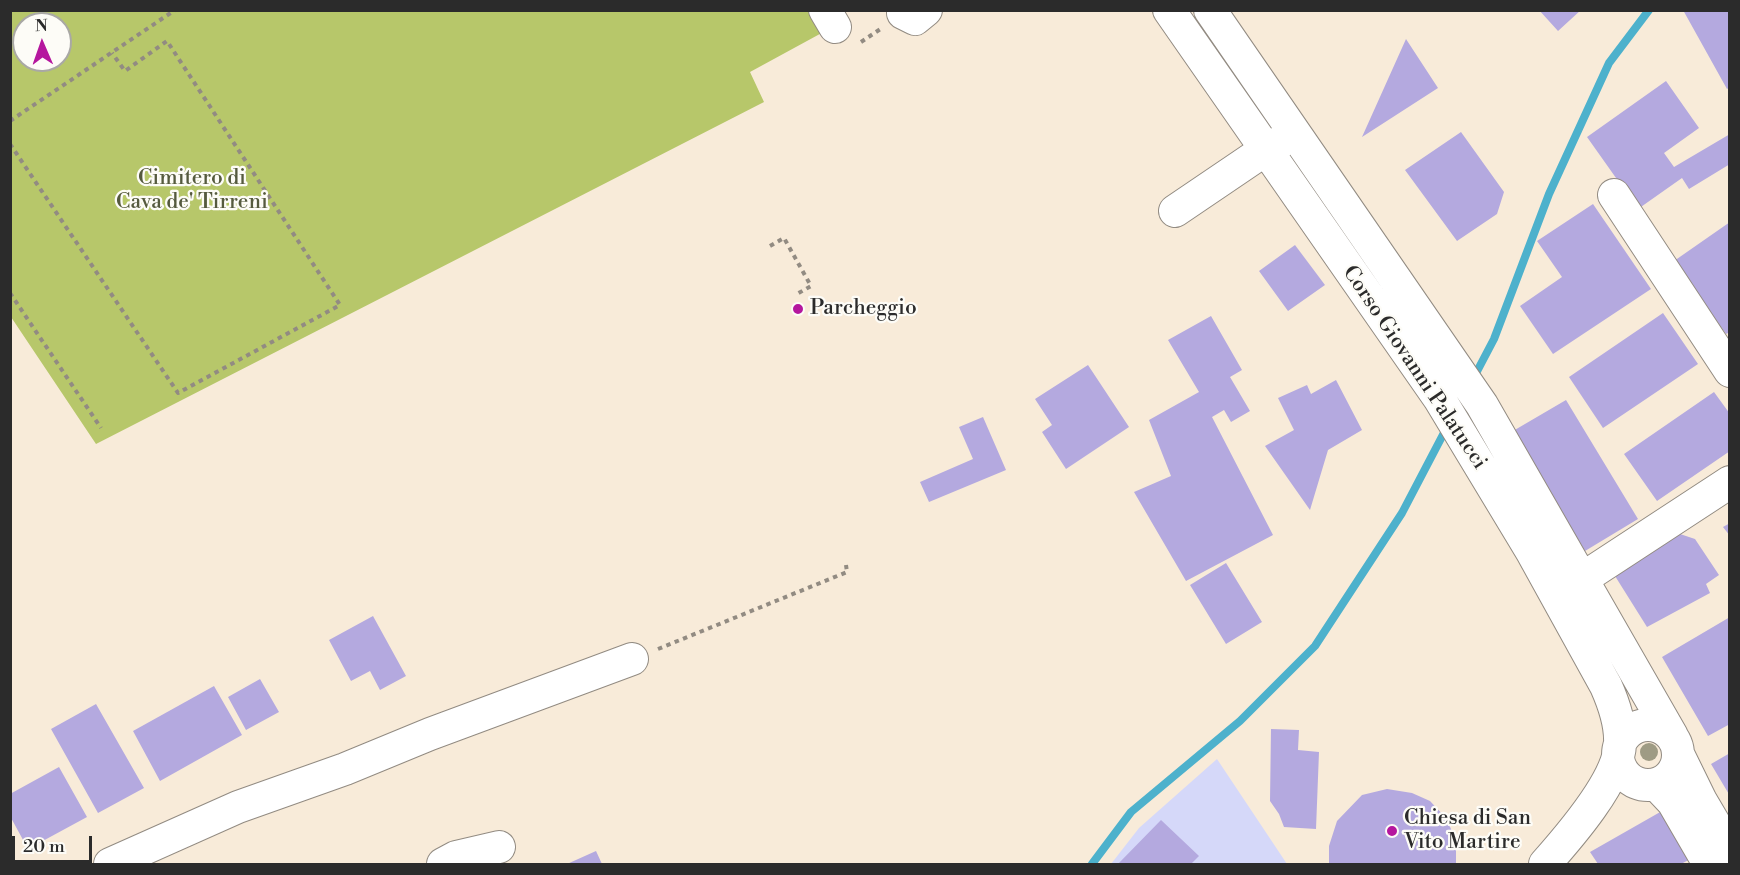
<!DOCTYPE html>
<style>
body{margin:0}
#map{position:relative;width:1740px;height:875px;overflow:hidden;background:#f8ebd9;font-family:"Libre Bodoni",serif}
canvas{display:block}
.frame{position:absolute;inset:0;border:12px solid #2b2b2b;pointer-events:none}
.north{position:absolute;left:12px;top:12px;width:60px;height:60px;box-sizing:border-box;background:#fdfcf7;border:2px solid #a9a8a5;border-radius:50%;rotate:358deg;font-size:16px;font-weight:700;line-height:24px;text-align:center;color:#2b2b2b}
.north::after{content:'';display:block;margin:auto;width:21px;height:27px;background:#b5179e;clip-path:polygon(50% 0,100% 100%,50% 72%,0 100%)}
.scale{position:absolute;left:12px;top:836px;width:80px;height:27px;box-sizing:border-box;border:3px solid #2b2b2b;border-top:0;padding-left:8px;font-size:18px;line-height:21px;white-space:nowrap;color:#2b2b2b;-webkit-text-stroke:4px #fdfcf7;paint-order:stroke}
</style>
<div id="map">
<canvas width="1740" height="875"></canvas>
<div class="frame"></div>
<div class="north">N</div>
<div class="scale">20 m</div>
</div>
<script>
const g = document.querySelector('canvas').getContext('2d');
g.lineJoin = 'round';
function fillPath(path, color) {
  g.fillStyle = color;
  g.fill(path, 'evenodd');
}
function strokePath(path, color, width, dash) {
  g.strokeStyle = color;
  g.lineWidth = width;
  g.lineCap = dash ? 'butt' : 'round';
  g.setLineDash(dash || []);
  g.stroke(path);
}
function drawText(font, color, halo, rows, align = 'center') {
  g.font = font + ' "Libre Bodoni",serif';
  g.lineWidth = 4.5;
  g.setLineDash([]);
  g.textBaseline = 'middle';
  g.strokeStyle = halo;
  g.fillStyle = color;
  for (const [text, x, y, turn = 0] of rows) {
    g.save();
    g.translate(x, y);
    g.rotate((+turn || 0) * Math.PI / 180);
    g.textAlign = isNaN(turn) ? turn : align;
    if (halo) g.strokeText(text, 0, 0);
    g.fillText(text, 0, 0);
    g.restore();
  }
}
fillPath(new Path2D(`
 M1217 759 1287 864H1111L1139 828Z`), '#d5d8f9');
fillPath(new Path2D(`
 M817 10 829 29 750 72 764 102 96 444 11 317 10 11ZM24 24H60V60H24Z`), '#b7c76a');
strokePath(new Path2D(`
 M1473 379 1494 339 1549 194 1609 63 1649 10
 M1092 864 1131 812 1240 721 1315 646 1402 513 1447 427`), '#4db1cc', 8);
fillPath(new Path2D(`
 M1539 10H1581L1558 31Z
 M1683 10H1730V87L1727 89Z
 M1406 39 1438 88 1362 137Z
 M1666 81 1699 128 1664 153 1674 167 1730 134V164L1689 189 1682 178 1638 209 1587 137Z
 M1461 132 1504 192 1497 214 1457 241 1405 170Z
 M1593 204 1651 289 1553 354 1520 306 1562 277 1537 241Z
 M1730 222V332L1726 334 1674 261Z
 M1295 245 1325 285 1288 311 1259 271Z
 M1663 313 1698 364 1603 428 1569 377Z
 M1211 316 1242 370 1230 377 1250 411 1231 422 1224 410 1212 417 1273 535 1186 581 1134 492 1171 476 1149 420 1199 392 1168 340Z
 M1088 365 1129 427 1066 469 1042 432 1052 425 1035 399Z
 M1336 380 1362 430 1328 450 1310 510 1265 446 1294 430 1278 398 1307 385 1311 394Z
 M1714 392 1730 414V451L1657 501 1624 454Z
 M1566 400 1638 519 1585 551 1513 431Z
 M983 417 1006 470 929 502 920 482 973 459 959 427Z
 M1730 523V536L1723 527Z
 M1680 534 1695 539 1719 575 1706 584 1710 593 1647 627 1615 576Z
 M1226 563 1262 622 1226 644 1190 585Z
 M373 616 406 676 380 690 370 671 351 681 329 640Z
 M1730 617V724L1708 736 1662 657Z
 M260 679 279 712 246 730 228 697Z
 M214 686 242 735 160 781 133 731Z
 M96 704 144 788 98 813 51 729Z
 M1271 729 1299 730 1298 750 1319 752 1316 829 1284 827 1279 814 1270 801Z
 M1730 753V796L1711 764Z
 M59 767 87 817 28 849 10 816V794Z
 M1387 789 1412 793 1430 801 1447 819 1456 842V864H1329V846L1337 821 1362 795Z
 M1669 807 1696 856 1681 864H1598L1590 852Z
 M1161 820 1199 856 1191 864H1118Z
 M596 851 602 864H567Z`), '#b4a9df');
const minor = new Path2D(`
 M825 10 835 27
 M1169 10 1439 398 1532 552 1606 686C1614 704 1621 724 1620 744 1619 780 1569 837 1545 864
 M1210 10 1482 405 1672 736
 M903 13 915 19 926 10
 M1614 195 1730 371
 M1175 211 1265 150 1282 141
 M1565 590 1730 482
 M1618 755a30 30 0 1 1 60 0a30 30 0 1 1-60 0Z
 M1678 754 1701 801 1730 850
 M1656 784 1673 802 1709 864
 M110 864 238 807 345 769 430 734 632 659
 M443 864 456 857 499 847`);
strokePath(minor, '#928b82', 34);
strokePath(new Path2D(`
 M861 42 882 28
 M10 121 175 10
 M10 144 178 393 340 305 167 41 125 71 112 53
 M770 246 784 238 811 286 797 294
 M10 293 101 428
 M658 649 847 572 846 565`), '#928b82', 4, [4.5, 4.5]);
strokePath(minor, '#fff', 32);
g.fillStyle = '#9e9b84';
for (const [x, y] of [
 [1649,752]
]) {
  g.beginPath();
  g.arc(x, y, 9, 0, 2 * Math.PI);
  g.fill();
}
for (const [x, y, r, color] of [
 [798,309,6,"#b5179e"],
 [1392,831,6,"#b5179e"]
]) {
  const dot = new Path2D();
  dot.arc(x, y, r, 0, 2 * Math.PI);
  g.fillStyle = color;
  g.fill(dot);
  strokePath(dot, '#fdfcf7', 2);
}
drawText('21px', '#555a3e', '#fdfcf7', [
 ["Cimitero di",192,179],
 ["Cava de' Tirreni",192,203]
]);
drawText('21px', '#2b2b2b', '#fdfcf7', [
 ["Parcheggio",810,309],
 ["Chiesa di San",1404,819],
 ["Vito Martire",1404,843]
], 'left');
drawText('21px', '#2b2b2b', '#fdfcf7', [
 ["Corso Giovanni Palatucci",1414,368,56]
]);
</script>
